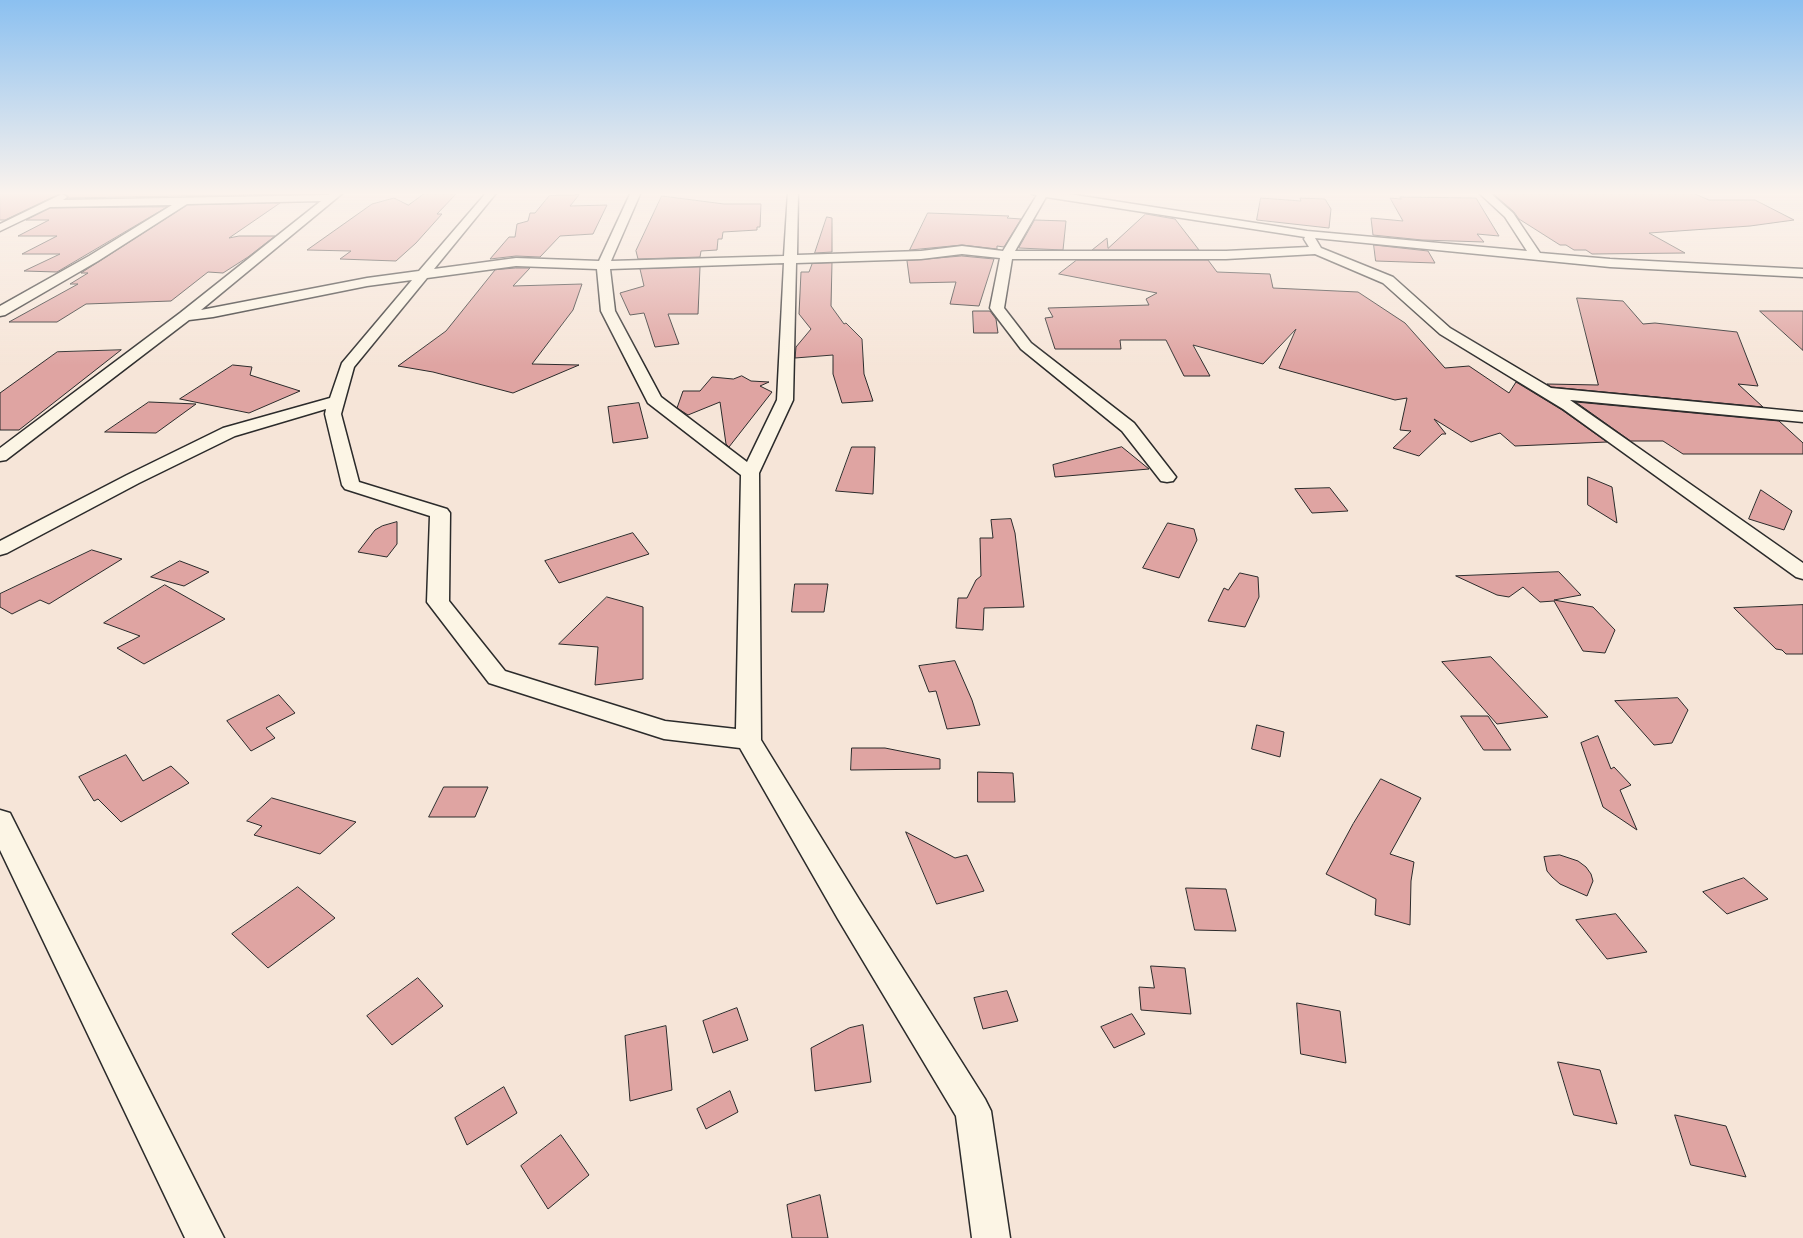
<!DOCTYPE html>
<style>
body{margin:0}
canvas{display:block;background:#f6e5d8}
</style>
<canvas width="1803" height="1238"></canvas>
<script>
const g = document.querySelector('canvas').getContext('2d');
g.lineJoin = 'round';
function fillPath(path, color) {
  g.fillStyle = color;
  g.fill(path, 'evenodd');
}
function strokePath(path, color, width, dash) {
  g.strokeStyle = color;
  g.lineWidth = width;
  g.lineCap = dash ? 'butt' : 'round';
  g.setLineDash(dash || []);
  g.stroke(path);
}
const building = new Path2D(`
 M0 192H296L293 194 68 198V196L61 193 5 220H0Z
 M424 194H456L437 214H442L416 243 396 261 340 259 351 251 307 250 372 204 394 198 408 205Z
 M1494 194H1695L1709 200H1755L1794 220 1750 226 1649 233 1685 253 1592 254 1586 250H1574L1566 245H1560L1519 219 1514 212Z
 M579 195 570 206 607 205 593 234 560 236 540 257 516 256 490 259 509 237H515L517 224 528 221 530 213H535L549 196Z
 M662 196 724 204H761L760 227H757V230L723 232 722 239H718L717 250 701 251 700 257 638 259 636 251Z
 M1400 197 1476 198 1499 236 1477 234 1484 242 1422 240 1373 235 1371 218 1403 221 1390 198 1401 199Z
 M1261 198 1301 201 1300 198 1325 199 1331 209 1329 228 1257 220Z
 M280 203 229 238 239 236H275L248 257 223 273 208 272 171 301 86 304 57 322H9L78 284H70L88 273H81L187 205Z
 M167 207 57 272 24 271 60 254H22L57 236H18L49 220H26L50 208Z
 M928 213 1009 216 1007 218 1021 219 1004 247 997 246V249L962 245 910 250Z
 M1146 214 1175 219 1199 250H1092L1107 238 1108 248Z
 M827 217 832 218V252L815 253Z
 M1035 220 1066 221 1063 250 1019 248Z
 M1374 245 1428 251 1435 263 1376 261Z
 M962 256 994 259 979 306 950 304 956 282 910 283 907 261Z
 M1077 260H1208L1217 272 1270 274 1273 288 1358 292 1405 323 1445 368 1469 366 1509 393 1516 382 1562 410 1607 442 1515 446 1500 433 1471 442 1434 419 1446 434H1442L1419 456 1393 448 1411 431 1400 430 1407 398 1395 400 1279 368 1296 329 1263 364 1193 345 1210 376H1184L1166 340H1120L1121 349H1055L1045 318 1053 317 1048 308 1149 305 1146 299 1157 293 1059 274Z
 M832 263 831 306 844 324 846 323 862 339 864 374 873 401 842 403 833 374V355L795 358 796 347 811 329 799 314 801 272H809L812 264Z
 M700 267 698 314H668L679 344 655 347 644 313 630 315 620 293 644 286 640 269Z
 M516 268H530L513 286 582 284 573 310 532 364 579 365 513 393 433 372 398 366 446 331 495 270Z
 M1577 298 1623 301 1643 324 1655 323 1737 332 1758 386 1738 384 1763 407 1551 387 1547 384 1598 385Z
 M973 311H990L996 319 998 333H974Z
 M1760 311H1803V350Z
 M121 350 19 430H0V393L57 352Z
 M233 365 252 367 250 375 300 391 249 413 180 399Z
 M742 376 751 381 769 382 760 386 772 392 729 447 726 444 720 402 688 415 677 408 683 391H700L712 377 733 379Z
 M149 402 196 404 156 433 105 432Z
 M1576 402 1779 421 1803 443V454H1683L1663 441H1631Z
 M639 403 648 438 613 443 608 407Z
 M852 447H875L873 494 836 491Z
 M1122 447 1149 469 1055 477 1053 465Z
 M1588 477 1612 487 1617 523 1588 505Z
 M1330 488 1348 511 1312 513 1295 489Z
 M1761 490 1792 511 1784 530 1749 519Z
 M1011 519 1015 533 1024 607 984 608 983 630 956 628 958 598H967L976 580 981 576 980 538H993L991 520Z
 M397 522V544L387 557 358 552 375 530 382 526Z
 M1168 523 1194 529 1197 540 1179 578 1143 568Z
 M633 533 649 554 559 583 545 561Z
 M92 550 122 559 49 604 40 600 12 614 0 607V594Z
 M180 561 209 572 184 586 151 577Z
 M1559 572 1581 595 1554 600 1593 607 1615 630 1605 653 1583 651 1554 601 1540 602 1523 587 1509 597 1497 595 1456 576Z
 M1240 573 1258 577 1259 597 1245 627 1208 621 1224 588 1228 590Z
 M795 584H828L824 612H792Z
 M165 585 225 619 144 664 117 648 140 636 104 623Z
 M607 597 643 607V679L595 685 598 647 559 644Z
 M1803 605V654H1786L1782 650 1776 649 1734 608Z
 M1491 657 1548 717 1497 724 1442 662Z
 M955 661 972 700 980 725 947 729 936 691 929 692 919 666Z
 M279 695 295 713 266 728 275 738 251 751 227 721Z
 M1678 698 1688 710 1672 743 1654 745 1615 701Z
 M1461 716H1488L1511 750H1484Z
 M1257 725 1284 732 1280 757 1252 749Z
 M1598 736 1611 769 1614 767 1631 785 1620 790 1637 830 1603 807 1581 743Z
 M852 748H885L940 759V769L851 770Z
 M126 755 143 781 171 766 189 783 121 822 98 799 94 801 79 777Z
 M978 772 1013 773 1015 802H978Z
 M1381 779 1421 798 1390 854 1414 862 1411 881 1410 925 1375 915 1376 899 1326 874 1353 824Z
 M444 787H488L475 817H429Z
 M272 798 356 822 320 854 254 835 262 826 247 821Z
 M906 832 955 858 967 855 984 891 937 904Z
 M1560 855 1578 861 1586 867 1591 874 1593 881 1587 896 1560 884 1552 877 1547 871 1544 857Z
 M1744 878 1768 899 1727 914 1703 892Z
 M298 887 335 918 268 968 232 934Z
 M1186 888 1226 889 1236 931 1195 930Z
 M1616 914 1647 952 1607 959 1576 920Z
 M1151 966 1185 968 1191 1014 1141 1010 1139 987 1154 988Z
 M418 978 443 1006 392 1045 367 1016Z
 M1007 991 1018 1021 983 1029 974 998Z
 M1297 1003 1340 1011 1346 1063 1301 1054Z
 M737 1008 748 1040 713 1053 703 1021Z
 M1132 1014 1145 1034 1114 1048 1101 1027Z
 M863 1025 871 1082 815 1091 811 1048 849 1028Z
 M666 1026 672 1090 630 1101 625 1036Z
 M1558 1062 1600 1070 1617 1124 1574 1115Z
 M504 1087 517 1113 467 1145 455 1118Z
 M730 1091 738 1112 706 1129 697 1109Z
 M1675 1115 1726 1126 1746 1177 1691 1165Z
 M561 1135 589 1175 548 1209 521 1166Z
 M820 1195 828 1238H792L787 1205Z`);
fillPath(building, '#dfa4a2');
strokePath(building, '#2b2b2b', 1);
const minor = new Path2D(`
 M333 192H344L201 310 367 278 419 271 487 192H497L434 269 516 258 599 261 631 192H641L611 261 784 256 788 192H798L797 255 921 251 962 246 1003 251 1037 195 1032 194 1031 192H1056L1307 231 1527 251 1505 217 1478 192H1489L1513 213 1540 253 1610 259 1803 269V277L1610 267 1315 238 1321 248 1393 277 1450 328 1551 388 1803 412V422L1570 400 1803 563V579L1796 577 1563 409 1440 334 1383 283 1315 254 1226 259H1012L1004 308 1031 343 1134 423 1176 477 1173 481 1167 482 1161 481 1122 431 1021 349 992 311 990 308 1000 258 962 254 921 259 796 263 793 400 759 473 761 740 860 901 985 1099 991 1111 1010 1238H972L956 1116 838 919 740 748 664 739 489 683 427 602 430 516 345 489 342 485 325 414 326 409 235 436 139 483 7 553 0 555V541L127 475 223 428 330 398 342 363 412 280 367 286 213 317 189 320 6 460 0 461V448L180 313 321 201 187 204 98 261 5 315 0 316V306L89 256 172 205 50 207 0 231V224L62 194 67 197 63 200 329 195ZM1046 197 1305 237 1304 239 1309 247 1226 251H1015ZM784 263 777 400 747 462 661 397 615 311 610 269ZM516 266 597 269 601 311 648 403 741 475 736 729 665 721 505 671 449 601 450 513 447 509 359 482 341 414 354 367 427 278Z
 M0 810 10 813 14 821 224 1238H185L0 850Z`);
strokePath(minor, '#2b2b2b', 3);
fillPath(minor, '#fcf5e5');
const sky = g.createLinearGradient(0, 0, 0, 365);
sky.addColorStop(0, '#8bc0f0');
sky.addColorStop(0.53, '#fbf3ed');
sky.addColorStop(1, '#fbf3ed00');
g.fillStyle = sky;
g.fillRect(0, 0, 1803, 365);
</script>
